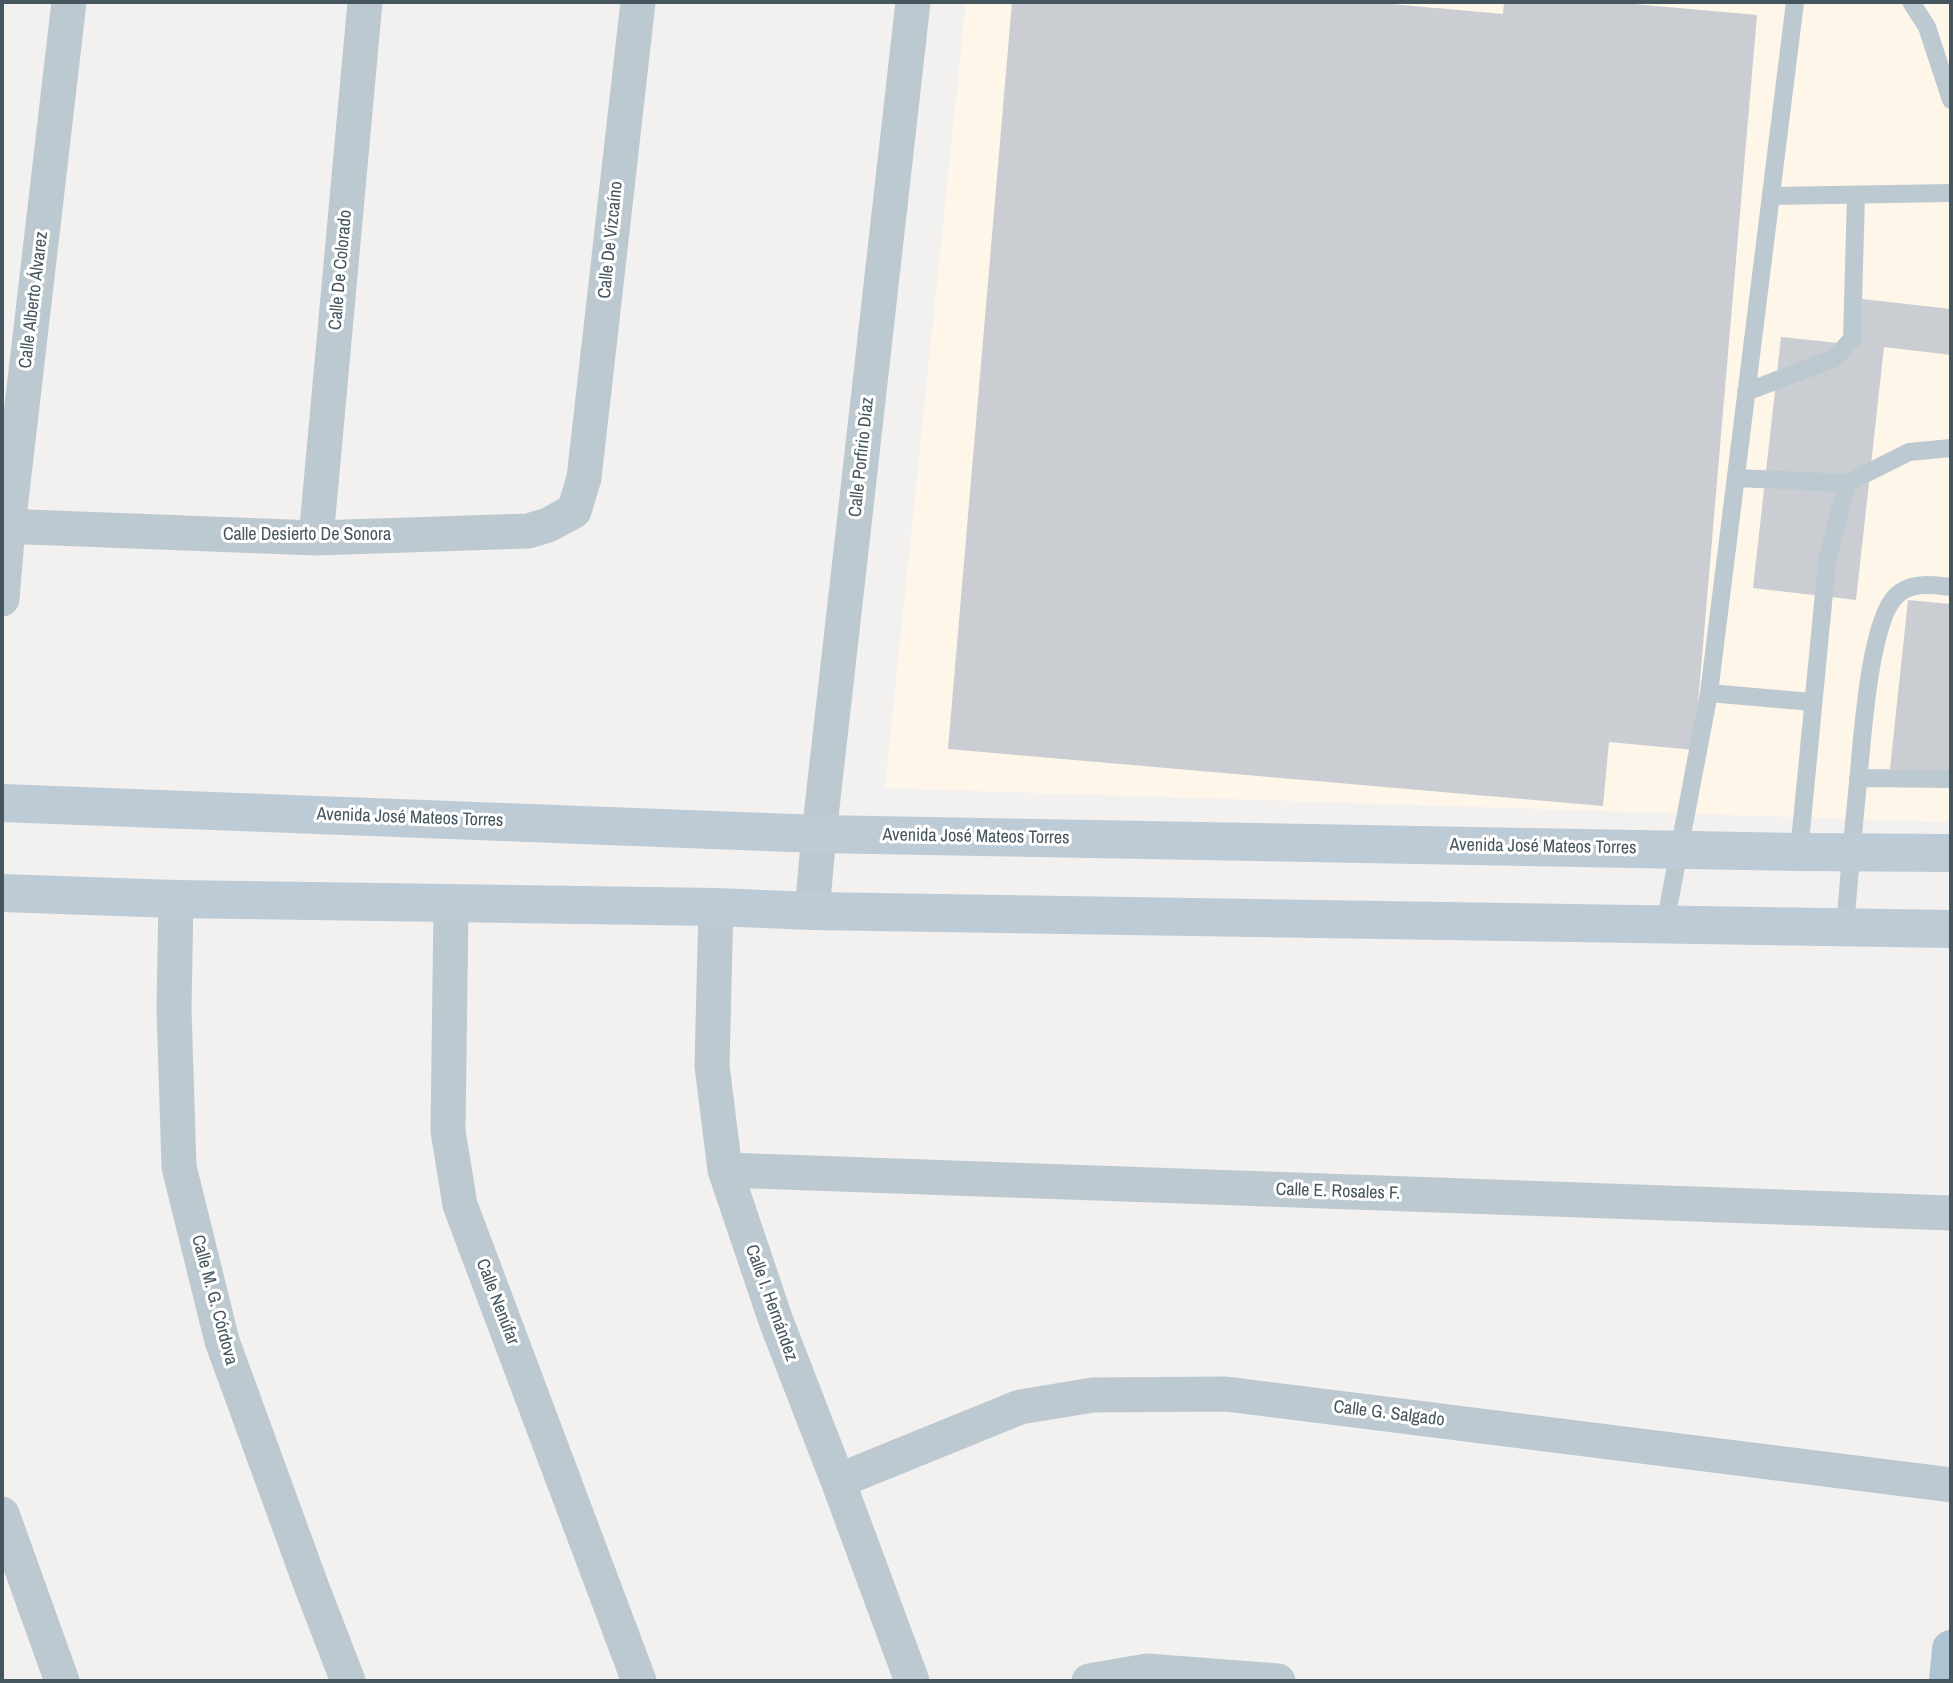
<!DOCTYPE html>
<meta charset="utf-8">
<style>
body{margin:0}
#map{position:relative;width:1953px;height:1683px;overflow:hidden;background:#f3f0f0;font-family:"Archivo Narrow",sans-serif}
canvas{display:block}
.frame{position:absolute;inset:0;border:4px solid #46565f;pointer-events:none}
</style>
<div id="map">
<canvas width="1953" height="1683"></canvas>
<div class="frame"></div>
</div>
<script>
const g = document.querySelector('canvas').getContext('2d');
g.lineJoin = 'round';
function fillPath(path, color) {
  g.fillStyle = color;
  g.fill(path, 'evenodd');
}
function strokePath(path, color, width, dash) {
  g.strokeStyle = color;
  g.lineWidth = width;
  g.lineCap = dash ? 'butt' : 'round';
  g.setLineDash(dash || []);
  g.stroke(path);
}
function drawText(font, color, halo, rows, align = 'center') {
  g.font = font + ' "Archivo Narrow",sans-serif';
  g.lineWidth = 6;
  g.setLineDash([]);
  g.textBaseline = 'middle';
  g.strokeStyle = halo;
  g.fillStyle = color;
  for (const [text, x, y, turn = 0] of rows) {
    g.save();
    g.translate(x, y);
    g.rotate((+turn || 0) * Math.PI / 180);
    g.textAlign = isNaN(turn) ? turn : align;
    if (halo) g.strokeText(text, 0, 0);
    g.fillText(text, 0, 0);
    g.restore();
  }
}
fillPath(new Path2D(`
 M966 2H1951V822L885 788Z`), '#fef6e9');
fillPath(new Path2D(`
 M1012 2H1369L1503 14 1504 2H1612L1757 15 1694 750 1609 742 1603 806 948 749Z
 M1854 298 1951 309V355L1884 347 1856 600 1753 588 1781 337 1848 344Z
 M1908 600 1951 604V775L1890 769Z`), '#caced3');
strokePath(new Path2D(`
 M1911 2 1927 27 1951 100
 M1771 196 1951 193
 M1746 392 1835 358 1852 339 1856 195
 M1736 478 1847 483
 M1709 693 1812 702
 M1858 778 1951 779
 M1799 852 1827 562 1847 483 1909 452 1951 448
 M1665 924 1709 693 1795 2
 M1845 927C1849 879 1853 831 1858 783 1862 743 1869 622 1896 596 1911 581 1932 585 1951 587`), '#bdc9d0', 18);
strokePath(new Path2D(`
 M2 526 316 538 528 531 548 525 574 511 584 478 638 2
 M316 538 365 2
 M2 599 8 526 69 2
 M176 899 174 1009 179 1167 222 1341 311 1585 348 1681
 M451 904 448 1131 460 1205 639 1681
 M716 907 712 1066 725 1170 776 1321 838 1481 912 1681
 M812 911 819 834 913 2
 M725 1170 1951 1213
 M838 1481 1020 1407 1093 1395 1226 1394 1951 1485
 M2 1514 62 1681
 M1089 1681 1147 1671 1278 1681`), '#bdc9d0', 35);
strokePath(new Path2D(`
 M2 803 819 834 1799 852 1951 853
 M2 893 176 899 716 907 812 911 1951 929`), '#bccbd5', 38);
strokePath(new Path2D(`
 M1948 1681 1951 1649`), '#aec3d1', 38);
drawText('18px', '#46565f', '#fff', [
 ["Calle De Vizcaíno",611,240,-84],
 ["Calle De Colorado",341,270,-85],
 ["Calle Alberto Álvarez",34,300,-83],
 ["Calle Porfirio Díaz",862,457,-84],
 ["Calle Desierto De Sonora",307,535],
 ["Avenida José Mateos Torres",410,818,2],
 ["Avenida José Mateos Torres",976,837,1],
 ["Avenida José Mateos Torres",1543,847,1],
 ["Calle E. Rosales F.",1338,1192,2],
 ["Calle M. G. Córdova",214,1300,75],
 ["Calle Nenúfar",497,1302,69],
 ["Calle I. Hernández",771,1303,70],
 ["Calle G. Salgado",1389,1414,7]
]);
</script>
